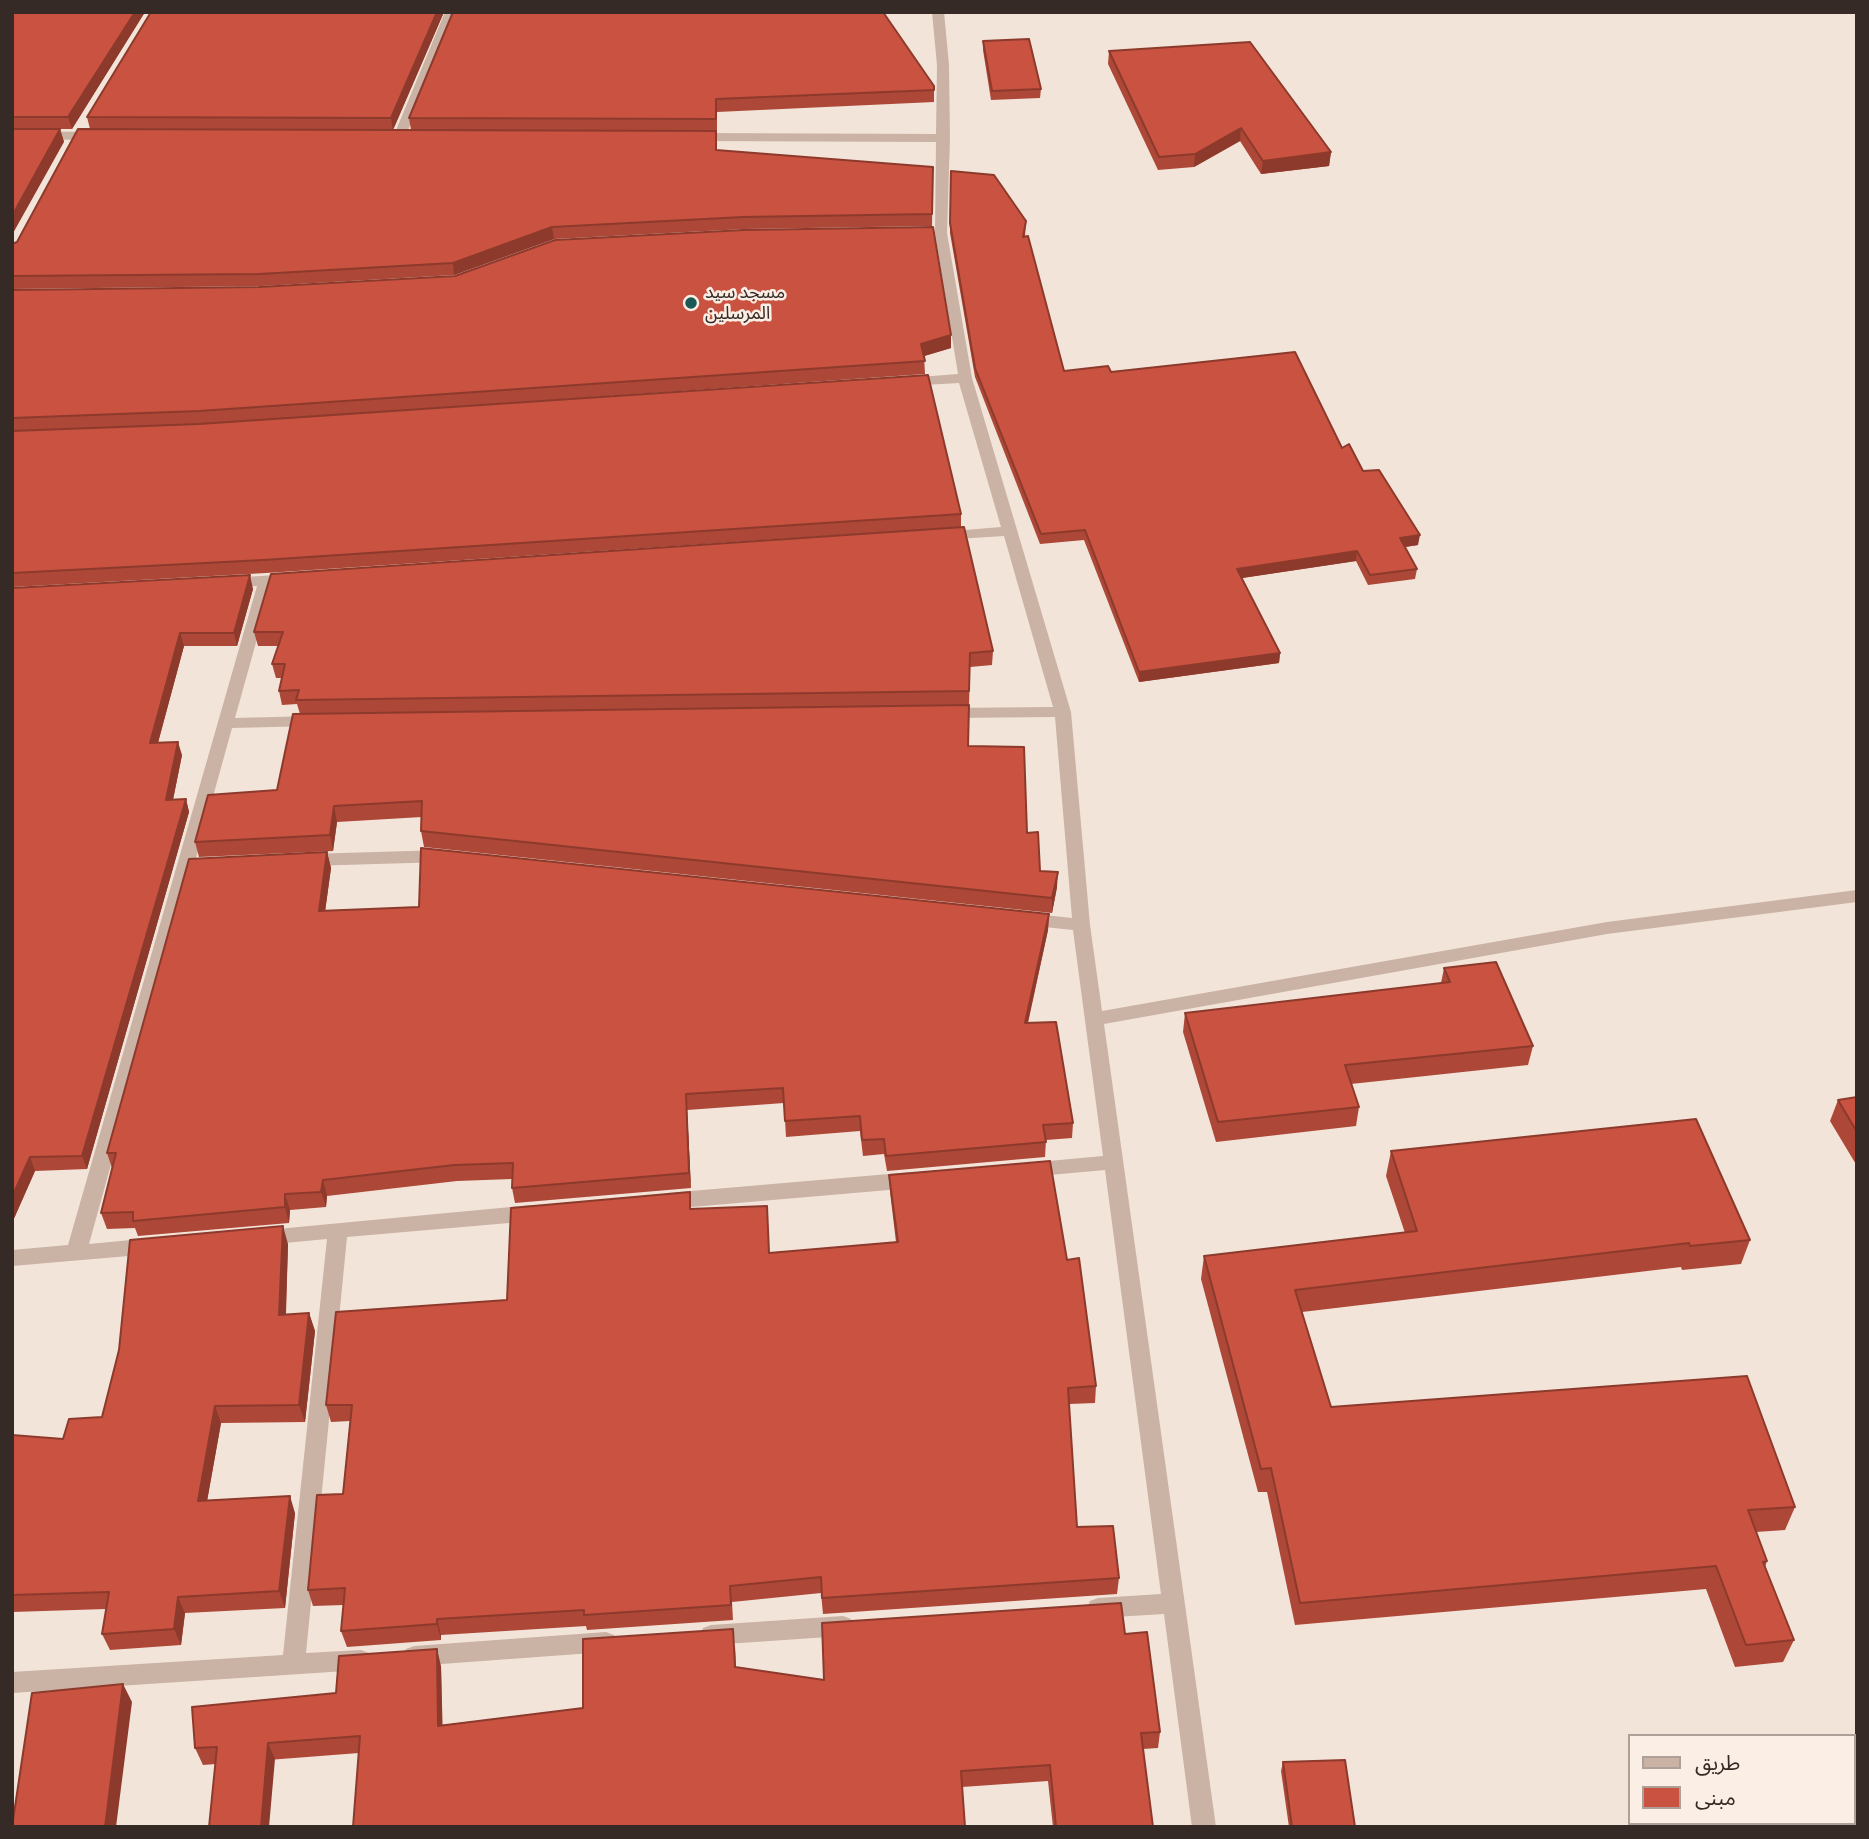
<!DOCTYPE html>
<meta charset="utf-8">
<style>
body{margin:0}
#map{position:relative;width:1869px;height:1839px;overflow:hidden;background:#f2e4d9;font-family:Cabin,"Noto Sans Arabic",sans-serif}
canvas{display:block}
.frame{position:absolute;inset:0;border:14px solid #362a26;pointer-events:none}
.legend{position:absolute;left:1628px;top:1734px;width:228px;height:91px;box-sizing:border-box;background:#faeee5;border:2px solid #aca099;margin:0;padding:9px 12px;list-style:none;font-size:21px;color:#362a26}
.legend li{display:flex;align-items:center;gap:14px;height:35px}
.legend b{width:35px;border:2px solid #aca099}
</style>
<div id="map">
<canvas width="1869" height="1839"></canvas>
<div class="frame"></div>
<ul class="legend">
<li><b style="height:9px;background:#cab2a5"></b>طريق</li>
<li><b style="height:19px;background:#c95340"></b>مبنى</li>
</ul>
</div>
<script>
const g = document.querySelector('canvas').getContext('2d');
g.lineJoin = 'round';
function fillPath(path, color) {
  g.fillStyle = color;
  g.fill(path, 'evenodd');
}
function strokePath(path, color, width, dash) {
  g.strokeStyle = color;
  g.lineWidth = width;
  g.lineCap = dash ? 'butt' : 'round';
  g.setLineDash(dash || []);
  g.stroke(path);
}
function drawText(font, color, halo, rows, align = 'center') {
  g.font = font + ' Cabin,"Noto Sans Arabic",sans-serif';
  g.lineWidth = 5;
  g.setLineDash([]);
  g.textBaseline = 'middle';
  g.strokeStyle = halo;
  g.fillStyle = color;
  for (const [text, x, y, turn = 0] of rows) {
    g.save();
    g.translate(x, y);
    g.rotate((+turn || 0) * Math.PI / 180);
    g.textAlign = isNaN(turn) ? turn : align;
    if (halo) g.strokeText(text, 0, 0);
    g.fillText(text, 0, 0);
    g.restore();
  }
}
fillPath(new Path2D(`
 M445 12H457L406 135 396 138 394 135Z
 M932 12H944L949 65 950 138 947 233 972 378 1071 712 1090 925 1102 1011 1607 922 1857 890V902L1607 934 1104 1024 1216 1827H1192L1164 1614 1098 1618 1090 1615 1087 1608 1090 1601 1098 1598 1161 1594 1105 1170 1027 1177 1020 1175 1017 1170 1020 1165 1027 1163 1103 1156 1073 930 1025 925 1016 919 1025 913 1072 918 1055 717 946 718 938 713 946 708 1053 707 1004 536 941 540 934 536 941 532 1001 527 959 383 906 386 899 382 906 378 958 374 935 233 936 142 695 141 689 137 695 133 936 134 937 65Z
 M12 131 96 132 102 136 96 140 12 139Z
 M292 574 297 576 300 579 297 582 272 585 235 718 313 716 321 721 313 726 232 728 89 1244 152 1238 159 1240 162 1246 159 1252 152 1254 12 1266V1250L68 1245 257 586 229 588 221 583 229 578Z
 M444 850 453 856 444 862 308 866 299 860 308 854Z
 M912 1172 919 1175 922 1180 919 1185 912 1188 668 1209 661 1206 658 1201 661 1196 668 1193Z
 M532 1205 539 1208 542 1213 539 1218 532 1221 347 1237 306 1653 361 1650 369 1653 372 1660 369 1667 361 1670 12 1693V1672L283 1655 327 1239 263 1245 256 1243 253 1237 256 1231Z
 M843 1616 851 1619 854 1626 851 1633 843 1636 711 1645 703 1642 700 1635 703 1628 711 1625Z
 M606 1632 614 1635 617 1642 614 1649 606 1652 414 1666 406 1663 403 1656 406 1649 414 1646Z`), '#cab2a5');
fillPath(new Path2D(`
 M12 12H145L72 129H60L64 142 12 129Z
 M151 12H444L393 130 717 150 933 167 932 226 744 229 554 239 454 275 262 286 12 289V244L17 242 90 129 87 117Z
 M983 41 1041 89 1040 98 991 100 983 50Z
 M1109 51 1331 152 1329 166 1261 174 1240 141 1194 167 1158 170 1108 64Z
 M934 86V102L717 112V131L411 130 409 118Z
 M951 171 1026 221 1025 237 1064 371 1111 372 1342 448 1363 471 1418 545 1405 547 1417 569 1415 579 1368 585 1356 561 1241 578 1280 653 1279 663 1139 682 1084 540 1040 544 975 377 950 233Z
 M12 290 951 335V348L924 356 925 374 278 419 961 514V527L266 573 12 587Z
 M271 574 993 651 992 665 970 667 968 746 1027 833 1040 871 1057 887 1052 913 424 847 421 831 422 817 337 822 333 851 199 857 195 842 277 790 300 714 297 704 282 705 279 691 282 678H276L272 664 278 646H258L254 632Z
 M12 588 253 589 237 646H184L158 743 182 755 173 800 186 799 189 812 87 1169 35 1171 12 1223Z
 M327 852 331 868 325 911 1049 914 1048 930 1028 1023 1073 1123 1072 1138 1046 1140 1045 1157 887 1171 884 1154 863 1156 860 1131 786 1137 784 1103 687 1110 691 1188 515 1203 512 1188V1179L457 1181 327 1196 326 1207 290 1210 289 1223 138 1236 135 1228 107 1229 101 1213 112 1168 107 1153Z
 M1444 968 1533 1046 1528 1065 1351 1084 1359 1107 1356 1126 1216 1142 1183 1032 1185 1013 1441 983Z
 M1857 1097V1166L1830 1121 1838 1100Z
 M1391 1151 1750 1240 1741 1264 1682 1270 1681 1267 1302 1312 1331 1407 1795 1507 1785 1530 1756 1532 1767 1561 1765 1567 1794 1640 1783 1662 1735 1667 1706 1589 1295 1625 1267 1492H1258L1201 1279 1204 1256 1405 1233 1386 1176Z
 M889 1175 1067 1260 1096 1386 1095 1403 1069 1404 1077 1527 1119 1578 1117 1594 823 1614 821 1593 732 1602 733 1620 587 1630 586 1626 441 1635V1640L347 1647 341 1631 344 1605 313 1606 308 1590 343 1494 350 1421 331 1422 326 1405 507 1300 690 1192 691 1209 768 1223 769 1253 896 1242 890 1192Z
 M288 1244 286 1315 309 1313 315 1331 305 1422 221 1423 207 1501 295 1513 285 1608 185 1613 181 1645 110 1650 102 1634 106 1609 12 1612V1435L63 1439 102 1417Z
 M1125 1634 1160 1732 1158 1748 1143 1749 1153 1827H1053L1048 1781 962 1787 359 1753 203 1765 195 1748 336 1693 441 1666 442 1725 583 1708 735 1646 736 1667 824 1680Z
 M1283 1762 1355 1827H1289L1281 1771Z
 M1843 1823H1853L1857 1827H1845Z`), '#ad4737');
fillPath(new Path2D(`
 M135 12H145L72 129 68 117Z
 M437 12H444L393 130 391 118Z
 M1241 128 1240 141 1194 167 1195 154Z
 M60 129 64 142 12 235V216Z
 M1331 152 1329 166 1261 174 1263 161Z
 M552 227 554 239 454 275 453 263Z
 M951 335V348L921 357V344Z
 M1420 535 1418 545 1398 548 1400 538Z
 M1357 551 1356 561 1236 579 1237 569Z
 M250 575 253 589 237 646 234 633Z
 M180 633 184 646 154 757 150 743Z
 M1280 653 1279 663 1139 682V672Z
 M178 742 182 755 170 814 166 800Z
 M186 799 189 812 87 1169 82 1156Z
 M334 806 337 822 333 851 330 835Z
 M327 852 331 868 323 927 319 911Z
 M1058 872 1057 887 1052 913V898Z
 M1049 914 1048 930 1024 1039 1025 1023Z
 M686 1094 687 1110 691 1188 689 1173Z
 M30 1157 35 1171 12 1223V1197Z
 M323 1180 327 1196 326 1207 321 1192Z
 M285 1194 290 1210 289 1223 285 1207Z
 M283 1226 288 1244 285 1333 279 1315Z
 M309 1313 315 1331 305 1422 299 1405Z
 M215 1406 221 1423 204 1518 198 1501Z
 M290 1496 295 1513 285 1608 279 1591Z
 M178 1597 185 1613 181 1645 174 1629Z
 M437 1619 441 1635V1640L437 1624Z
 M437 1649 441 1666 443 1742 438 1726Z
 M123 1684 132 1702 116 1827H105Z
 M268 1743 275 1759 269 1827H261Z`), '#8d3a2d');
const building = new Path2D(`
 M12 12H135L68 117H12Z
 M151 12H437L391 118 87 117Z
 M453 12H883L934 86V90L716 99V119L409 118Z
 M1029 39 1041 89 992 91 983 41Z
 M1250 42 1331 152 1263 161 1241 128 1195 154 1159 157 1109 51Z
 M12 129H60L12 216Z
 M78 129 716 131V150L933 167 932 214 743 217 552 227 453 263 259 274 12 276V244L17 242Z
 M951 171 994 175 1026 221 1023 237 1028 236 1064 371 1108 366 1111 372 1295 352 1342 448 1349 444 1363 471 1379 470 1420 535 1400 538 1417 569 1370 575 1357 551 1237 569 1280 653 1139 672 1085 530 1041 534 975 368 950 223Z
 M933 227 951 335 921 344 925 361 199 411 12 418V290L259 287 455 276 555 240 743 230Z
 M928 375 961 514 263 560 12 573V431L199 424Z
 M964 527 993 651 970 653 969 691 296 700 299 690 279 691 285 664H272L283 632H254L271 574Z
 M250 575 234 633H180L150 743 178 742 166 800 186 799 82 1156 30 1157 12 1197V588Z
 M969 705 968 746 1024 747 1027 833 1038 832 1040 871 1058 872 1052 898 421 831 422 801 334 806 330 835 195 842 208 795 277 790 293 714Z
 M421 848 1049 914 1025 1023 1056 1022 1073 1123 1043 1125 1046 1142 886 1156 884 1139 862 1140 860 1116 785 1121 783 1088 686 1094 689 1173 512 1188 513 1163 454 1165 323 1180 321 1192 285 1194V1207L133 1221V1212L101 1213 116 1153H107L189 859 327 852 319 911 419 907Z
 M1496 962 1533 1046 1345 1065 1359 1107 1218 1122 1185 1013 1450 982 1444 968Z
 M1857 1097V1132L1838 1100Z
 M1696 1119 1750 1240 1690 1246 1689 1243 1295 1290 1331 1407 1747 1376 1795 1507 1748 1510 1767 1561 1763 1562 1794 1640 1746 1645 1716 1566 1300 1603 1271 1468 1261 1469 1204 1256 1417 1231 1391 1151Z
 M1050 1161 1067 1260 1079 1258 1096 1386 1068 1388 1077 1527 1113 1526 1119 1578 822 1598 821 1577 730 1586 731 1605 584 1615V1610L437 1619V1624L341 1631 345 1588 308 1590 317 1495 343 1494 352 1405H326L336 1312 507 1300 511 1208 690 1192V1209L767 1206 769 1253 898 1242 889 1175Z
 M283 1226 279 1315 309 1313 299 1405 215 1406 198 1501 290 1496 279 1591 178 1597 174 1629 102 1634 109 1592 12 1595V1435L63 1439 69 1419 102 1417 119 1350 130 1240Z
 M1121 1603 1125 1634 1147 1632 1160 1732 1141 1733 1153 1827H1056L1050 1765 961 1771 965 1827H353L360 1736 268 1743 261 1827H209L217 1747 195 1748 192 1707 336 1693 339 1656 437 1649 438 1726 583 1708V1639L733 1629 735 1667 824 1680 822 1623Z
 M123 1684 105 1827H12L32 1693Z
 M1345 1760 1355 1827H1292L1283 1762Z
 M1853 1785H1857V1827H1854L1852 1823H1853Z`);
fillPath(building, '#c95340');
strokePath(building, '#8d3a2d', 2);
for (const [x, y, r, color] of [
 [691,303,7,"#1b5856"]
]) {
  const dot = new Path2D();
  dot.arc(x, y, r, 0, 2 * Math.PI);
  g.fillStyle = color;
  g.fill(dot);
  strokePath(dot, '#faeee5', 2.5);
}
drawText('18px', '#362a26', '#faeee5', [
 ["مسجد سيد",705,293],
 ["المرسلين",705,314]
], 'left');
</script>
